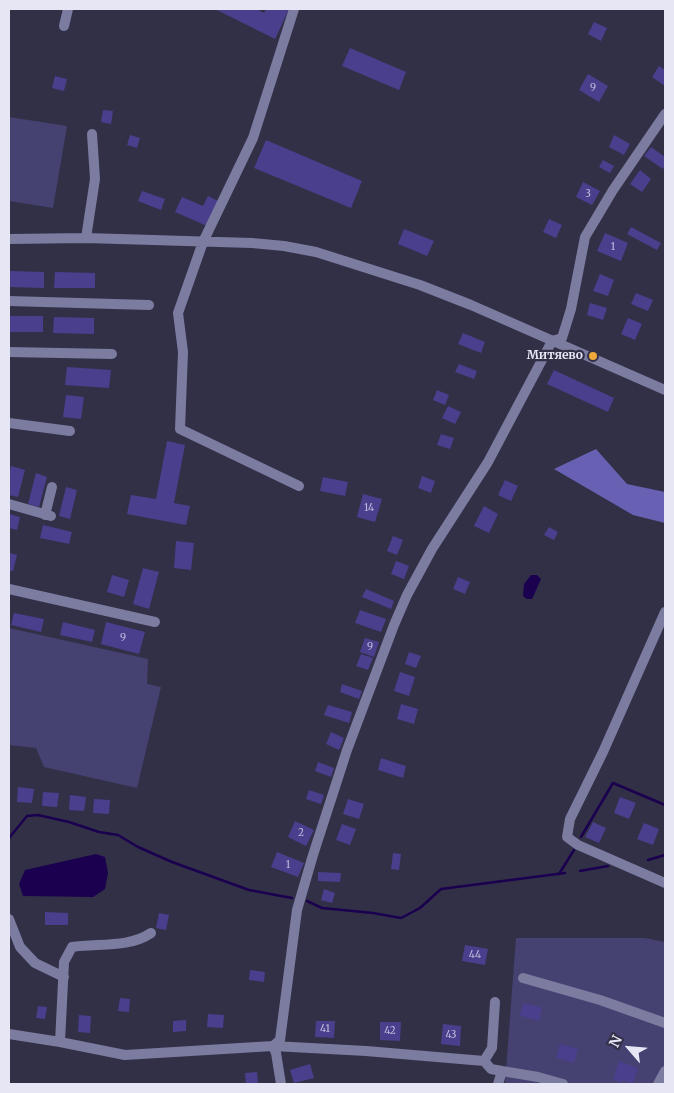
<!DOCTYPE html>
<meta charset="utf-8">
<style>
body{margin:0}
#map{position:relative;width:674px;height:1093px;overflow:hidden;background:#313047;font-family:Merriweather,serif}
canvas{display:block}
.frame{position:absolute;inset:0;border:10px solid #e6e6f5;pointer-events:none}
.north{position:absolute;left:604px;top:1023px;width:50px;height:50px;-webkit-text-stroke:4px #313047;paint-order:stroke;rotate:297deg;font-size:14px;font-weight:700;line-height:20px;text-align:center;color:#e6e6f5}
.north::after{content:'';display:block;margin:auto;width:18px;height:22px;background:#e6e6f5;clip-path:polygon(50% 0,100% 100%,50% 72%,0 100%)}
</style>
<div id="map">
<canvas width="674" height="1093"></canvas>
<div class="frame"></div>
<div class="north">N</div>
</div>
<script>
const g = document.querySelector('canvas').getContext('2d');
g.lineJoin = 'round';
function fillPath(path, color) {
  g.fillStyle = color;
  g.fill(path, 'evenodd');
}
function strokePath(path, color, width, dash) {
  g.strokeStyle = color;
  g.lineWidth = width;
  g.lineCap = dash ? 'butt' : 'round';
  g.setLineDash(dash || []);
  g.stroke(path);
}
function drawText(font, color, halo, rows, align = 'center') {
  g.font = font + ' Merriweather,serif';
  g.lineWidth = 4.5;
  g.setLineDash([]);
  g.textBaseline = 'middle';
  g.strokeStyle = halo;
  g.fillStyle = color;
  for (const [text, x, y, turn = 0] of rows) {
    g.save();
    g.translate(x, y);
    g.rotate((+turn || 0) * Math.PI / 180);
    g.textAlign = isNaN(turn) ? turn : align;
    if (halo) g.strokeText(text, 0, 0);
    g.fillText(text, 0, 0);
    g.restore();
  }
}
fillPath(new Path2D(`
 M9 117 67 126 53 208 9 201Z
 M9 628 148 659 147 684 161 687 137 788 44 767 36 748 9 745Z
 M516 938H645L665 942V1084H505Z`), '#454271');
fillPath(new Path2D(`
 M596 449 627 484 665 492V523L633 515 554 469Z`), '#6860b2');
fillPath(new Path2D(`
 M531 575H537L541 579 532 599H527L523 596 524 584Z
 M96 854 105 857 108 873 105 889 93 897 23 896 19 884 25 870Z`), '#1a004e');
strokePath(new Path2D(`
 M581 837 613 783 665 805
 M9 838 27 816 38 815 69 822 99 832 118 835 138 847 172 862 249 890 292 898
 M648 860 665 855
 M580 871 608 866
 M559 874 574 850
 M307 901 322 908 373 913 401 918 420 908 441 889 565 873`), '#1a004e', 2.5);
fillPath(new Path2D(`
 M217 9H256L264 13 266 9H289L275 39 217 10Z
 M594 22 607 28 601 41 588 34Z
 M350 48 406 72 399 90 342 66Z
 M659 66 665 70V86L652 77Z
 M588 74 608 86 599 102 579 90Z
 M55 76 67 79 64 91 52 88Z
 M103 110 113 111 111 124 101 122Z
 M130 135 140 138 137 148 127 145Z
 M614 135 630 144 624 155 609 147Z
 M266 140 362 181 351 208 254 168Z
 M651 147 665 157V165L663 169 644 156Z
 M603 160 614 166 610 173 599 167Z
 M640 170 651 179 642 192 630 184Z
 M583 182 600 191 592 205 576 197Z
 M142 191 165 199 161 210 138 201Z
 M208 196 218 201 207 226 175 212 182 197 203 206Z
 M549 219 562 225 556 238 543 232Z
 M631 227 661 243 657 250 627 234Z
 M404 229 434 241 427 256 398 244Z
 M605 233 628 243 621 261 597 251Z
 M9 271 44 272V288L9 287Z
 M55 272 95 273V288H54Z
 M600 274 614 280 608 296 593 291Z
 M636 293 653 300 648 311 631 304Z
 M590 303 607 308 603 320 587 315Z
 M9 316H43V332H9Z
 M54 317 94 318V334L53 333Z
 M628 318 642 324 635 340 621 334Z
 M463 333 485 342 481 353 458 344Z
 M459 364 477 371 474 379 455 372Z
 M67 367 111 370 109 388 65 385Z
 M554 370 614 398 608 412 547 384Z
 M437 390 449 395 445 405 433 400Z
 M66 395 84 397 81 419 63 417Z
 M448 406 461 412 455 424 442 418Z
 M441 434 454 438 450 449 437 445Z
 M167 441 185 445 174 503 190 506 186 525 127 514 131 495 156 499Z
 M11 466 25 470 18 497 9 495V475Z
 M36 473 47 477 39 507 28 504Z
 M422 476 435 481 431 493 418 488Z
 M323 477 348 482 345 496 320 491Z
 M505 480 518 486 511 501 498 495Z
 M66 487 77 490 70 519 59 516Z
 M363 494 382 499 375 522 357 517Z
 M484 506 498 514 489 533 474 526Z
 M9 514 20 517 17 530 9 528Z
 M43 525 72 532 69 544 40 538Z
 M549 527 558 532 554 540 544 535Z
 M393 536 403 540 397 555 387 551Z
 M176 541 194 543 191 570 174 568Z
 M9 553 17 555 13 571H9Z
 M396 561 409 566 404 579 391 574Z
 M143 568 159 572 149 609 133 604Z
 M112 575 129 580 124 597 107 592Z
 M458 577 470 582 465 594 453 589Z
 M366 589 394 601 391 609 362 597Z
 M360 610 386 619 381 632 355 623Z
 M14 613 44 619 41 632 11 625Z
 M63 622 95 630 92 642 60 635Z
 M106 622 145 632 139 654 101 644Z
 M365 638 379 642 374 657 360 652Z
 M409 652 421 656 416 668 405 664Z
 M361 654 373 658 368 670 356 666Z
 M400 672 415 677 409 696 394 691Z
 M342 684 362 691 359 699 340 692Z
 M401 704 418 709 414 724 397 719Z
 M328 705 352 712 349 723 324 715Z
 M331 732 344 738 339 750 326 744Z
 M381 758 406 766 403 778 378 770Z
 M318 762 334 768 331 777 315 771Z
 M18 787 34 789 32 803 17 802Z
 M309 790 324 795 321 804 306 799Z
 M43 792 59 793 57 807 42 806Z
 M70 795 86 797 84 811 69 810Z
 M620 797 636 803 629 819 614 813Z
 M94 799 110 800 109 814 93 813Z
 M348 799 364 804 359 819 343 814Z
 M295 821 314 830 306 846 288 837Z
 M593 822 606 828 599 843 585 837Z
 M644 823 659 829 653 845 637 839Z
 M342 824 356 829 350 845 336 840Z
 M277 852 304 863 298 877 271 867Z
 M393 853 401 854 399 870 391 869Z
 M318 872 341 873 340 882 318 881Z
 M324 889 335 893 332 903 321 900Z
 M45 912 68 913V925H45Z
 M159 913 169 915 166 930 156 928Z
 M465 945 488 949 485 965 462 961Z
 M250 970 265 972 264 982 249 980Z
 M120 998 130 999 129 1012 118 1011Z
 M523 1003 542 1007 539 1021 520 1016Z
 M38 1006 47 1007 45 1019 36 1018Z
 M208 1014 224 1015 223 1028 207 1027Z
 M79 1015 91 1016 90 1033 78 1032Z
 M186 1020V1031L173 1032V1021Z
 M316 1021H335L334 1038 315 1037Z
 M380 1022H401L400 1041 380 1040Z
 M443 1024 461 1026 460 1046 441 1044Z
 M560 1044 578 1049 574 1063 556 1058Z
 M619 1061 638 1068 633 1084 623 1080 622 1083 613 1080Z
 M310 1064 314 1078 294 1083 290 1070Z
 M257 1072 258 1084H246L245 1073Z`), '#493f8d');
strokePath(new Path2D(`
 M294 9 253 138 203 242 178 313 183 352 180 429 299 486
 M64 26 68 9
 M86 238 95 179 92 134
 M9 239 86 238 252 243 284 246 316 252 420 285 471 305 665 390
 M9 301 149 305
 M9 352 112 354
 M9 423 70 431
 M9 504 51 516
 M45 515 52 487
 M9 589 155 622
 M665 612 603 752 570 819 567 837 578 845 665 883
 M9 919 20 947 35 963 64 977
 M523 978 600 1000 665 1023
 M9 1034 60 1042 125 1055 273 1046 366 1051 484 1061 491 1069 502 1071 498 1084
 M60 1042 64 962 72 947C98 943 129 948 151 933
 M484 1061 492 1048 495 1002
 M496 1070 538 1077 563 1084
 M281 1084 276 1053 273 1046 280 1040 297 910 313 855 347 750 394 625 407 595 432 549 488 462 552 341 562 338 571 309 585 237 613 190 665 114
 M658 1084 665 1071`), '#7c7ba0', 10);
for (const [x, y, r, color] of [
 [593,356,5,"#eca93a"]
]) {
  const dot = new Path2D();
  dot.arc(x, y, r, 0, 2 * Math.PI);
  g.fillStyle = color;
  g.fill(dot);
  strokePath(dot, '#313047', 2);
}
drawText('10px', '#bfbcdb', null, [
 ["9",593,88],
 ["3",588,194],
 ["1",613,247],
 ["14",369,508],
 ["9",123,638],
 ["9",370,647],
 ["2",301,833],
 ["1",288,865],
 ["44",475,955],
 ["41",325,1029],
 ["42",390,1031],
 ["43",451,1035]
]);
drawText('bold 12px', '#e6e6f5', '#313047', [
 ["Митяево",583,356]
], 'right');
</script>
